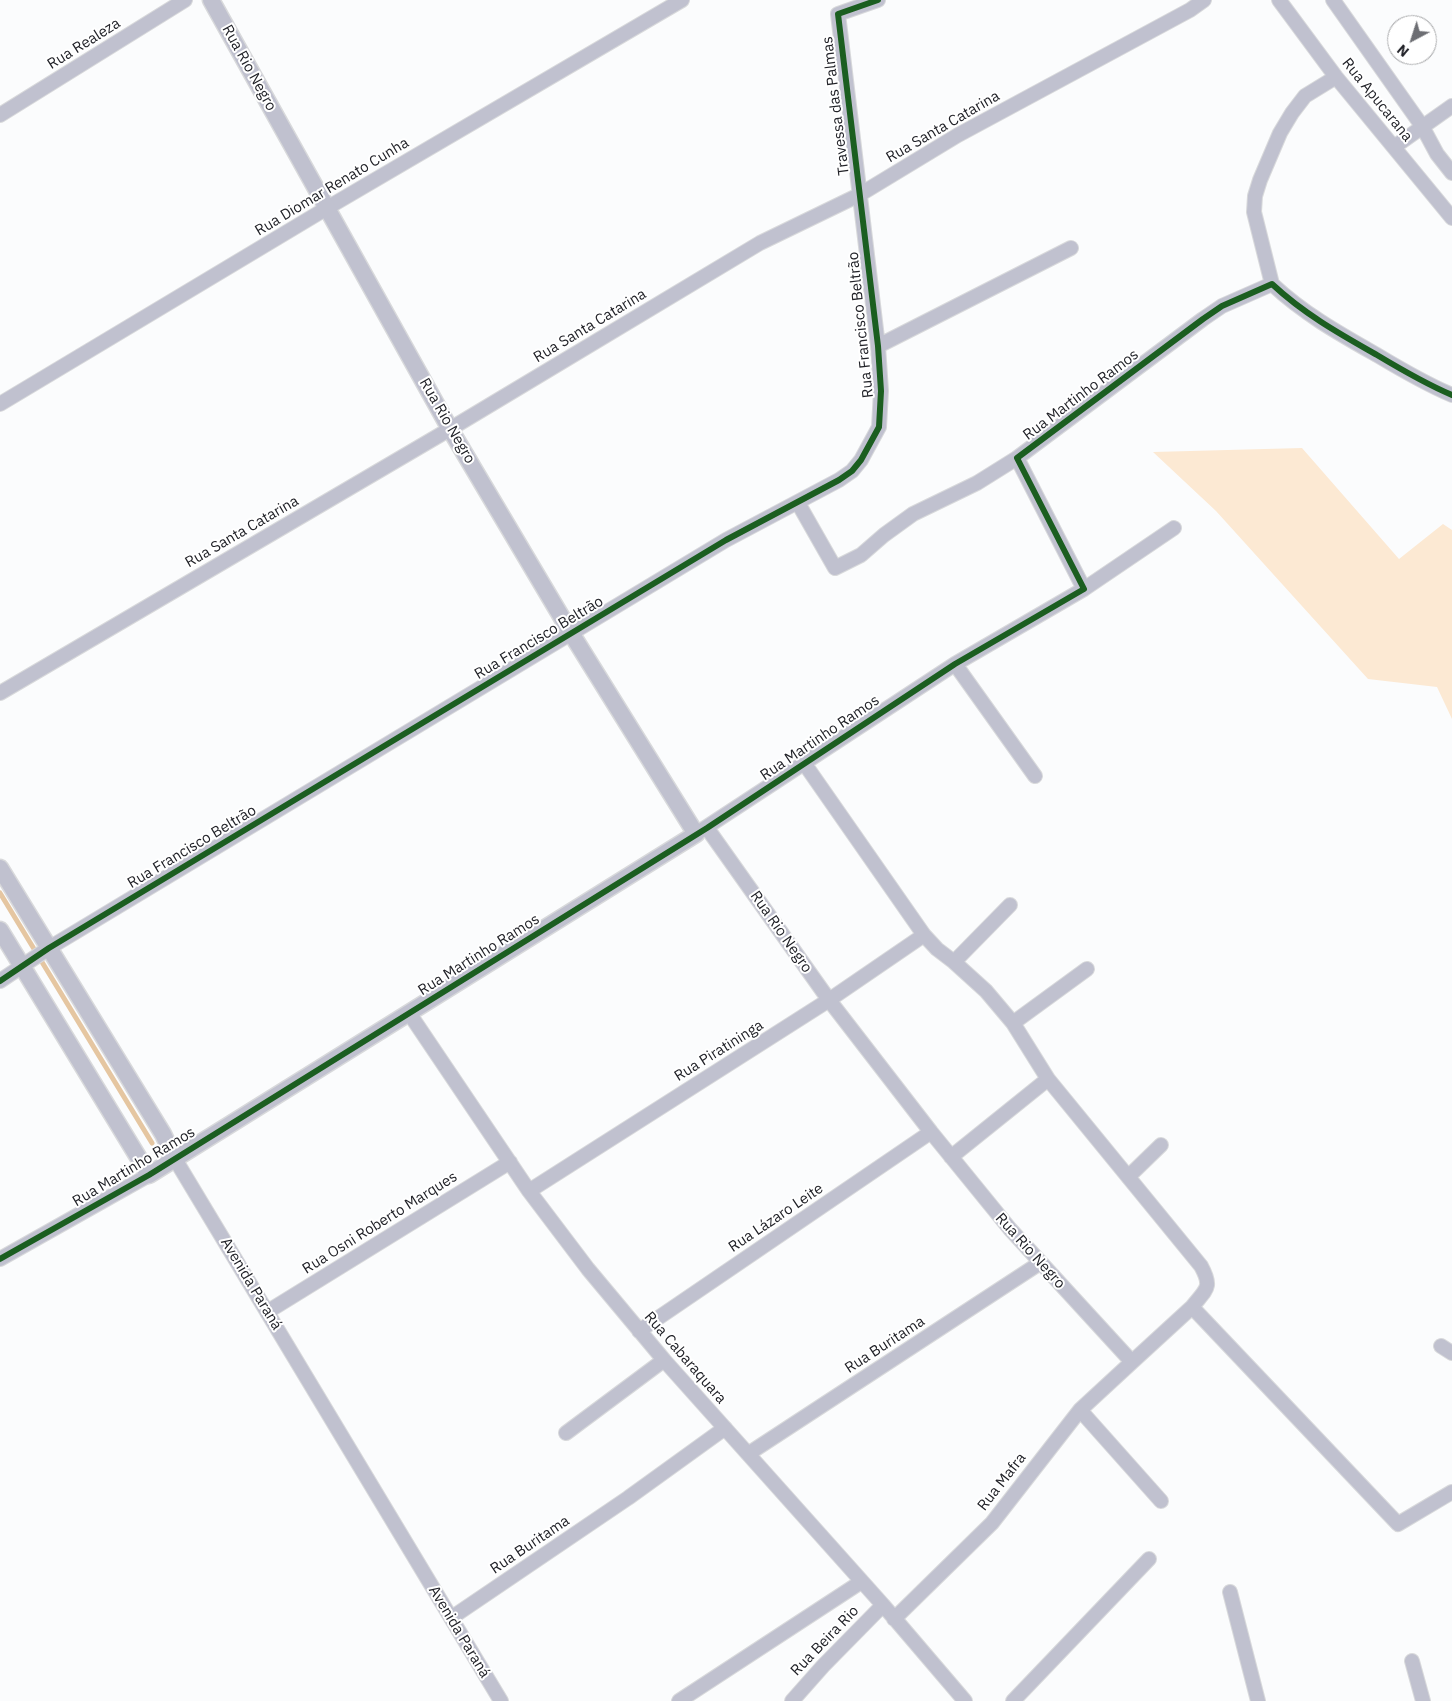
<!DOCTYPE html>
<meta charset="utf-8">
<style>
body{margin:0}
#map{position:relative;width:1452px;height:1701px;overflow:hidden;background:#fbfcfd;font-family:"IBM Plex Sans",sans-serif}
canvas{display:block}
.north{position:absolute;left:1387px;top:15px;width:50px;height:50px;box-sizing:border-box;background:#fff;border:1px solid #a6a7a9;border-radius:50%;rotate:220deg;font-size:14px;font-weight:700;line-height:20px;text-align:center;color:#212228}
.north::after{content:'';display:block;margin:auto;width:18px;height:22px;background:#6d6e73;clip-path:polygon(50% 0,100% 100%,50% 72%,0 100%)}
</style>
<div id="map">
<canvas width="1452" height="1701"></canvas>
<div class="north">N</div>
</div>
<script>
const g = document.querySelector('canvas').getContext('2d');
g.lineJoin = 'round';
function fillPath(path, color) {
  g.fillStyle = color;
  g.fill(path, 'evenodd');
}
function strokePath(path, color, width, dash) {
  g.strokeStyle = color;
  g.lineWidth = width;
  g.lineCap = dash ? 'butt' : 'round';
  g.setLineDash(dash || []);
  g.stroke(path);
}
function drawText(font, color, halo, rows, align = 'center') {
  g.font = font + ' "IBM Plex Sans",sans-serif';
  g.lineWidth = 4;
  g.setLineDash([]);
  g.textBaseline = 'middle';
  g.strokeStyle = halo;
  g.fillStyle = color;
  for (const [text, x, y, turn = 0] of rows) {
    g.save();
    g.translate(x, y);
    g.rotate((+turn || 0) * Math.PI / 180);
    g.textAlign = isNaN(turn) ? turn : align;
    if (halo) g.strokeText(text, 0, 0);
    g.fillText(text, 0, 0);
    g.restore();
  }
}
fillPath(new Path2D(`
 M1302 448 1399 559 1443 524 1452 530V719L1437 687 1368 679 1216 511 1153 452Z`), '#fce9d3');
strokePath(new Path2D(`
 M0 893 152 1143`), '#e5c6a1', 5);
const minor = new Path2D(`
 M1279 0 1336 77 1452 218
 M1333 0 1422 126 1437 154 1452 173
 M0 115 185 0
 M1394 147 1452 106
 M1272 284 1254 212 1255 196 1260 180 1280 133 1292 113 1305 96 1336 77
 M878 346 1071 248
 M0 404 327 208 682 0
 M798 503 835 568 861 555 884 535 913 514 977 483 1017 458
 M1084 589 1174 528
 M955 664 1035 776
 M0 693 450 429 760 243 859 195 958 135 1190 10 1204 0
 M804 763 924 935 937 949 954 962 986 991 1013 1023 1048 1079 1201 1266C1213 1288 1206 1289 1192 1307
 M707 828 829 1000 931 1132 1010 1229 1132 1362 1192 1307 1398 1524 1452 1492
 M696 834 955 664 1084 589 1017 458 1203 319 1222 306 1272 284C1304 314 1340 334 1377 355 1402 370 1426 384 1452 395
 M954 962 1010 905
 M0 981 49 948 726 540 839 480 852 471 861 460 879 427 881 391 878 346 838 14 878 0
 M409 1013 529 1191 588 1269 664 1360 883 1605 965 1701
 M1013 1023 1087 969
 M951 1157 1048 1079
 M175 1159 501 1701
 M1128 1177 1161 1145
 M529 1191 829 1000 924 935
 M0 1259 149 1175
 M267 1312 510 1162
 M639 1331 931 1132
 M1441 1346 1452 1353
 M1080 1410 1161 1501
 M566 1433 664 1360
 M748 1454 1040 1263
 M1230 1592 1258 1701
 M451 1618 628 1498 725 1428
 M894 1619 992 1523 1080 1410 1132 1362
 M1412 1661 1423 1701
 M679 1701 861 1582
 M792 1701 823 1666 883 1605
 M1013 1701 1149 1559`);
const tertiary = new Path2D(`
 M0 868 163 1134 175 1159
 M0 930 149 1175 696 834 571 633 450 429 211 0`);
strokePath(minor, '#d8d9db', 16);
strokePath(tertiary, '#d8d9db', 19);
strokePath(minor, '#c0c1cf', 14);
strokePath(tertiary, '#c0c1cf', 16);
strokePath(new Path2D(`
 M0 981 49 948 726 540 839 480 852 471 861 460 879 427 881 391 878 346 838 14 878 0
 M0 1259 149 1175 707 828 955 664 1084 589 1017 458 1203 319 1222 306 1272 284C1304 314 1340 334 1377 355 1402 370 1426 384 1452 395`), '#1b5e20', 6);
drawText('15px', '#212228', '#fff', [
 ["Rua Realeza",84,44,-32],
 ["Rua Rio Negro",249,68,61],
 ["Rua Apucarana",1377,100,51],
 ["Travessa das Palmas",836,106,-97],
 ["Rua Santa Catarina",943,127,-30],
 ["Rua Diomar Renato Cunha",332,187,-31],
 ["Rua Francisco Beltrão",861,325,-96],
 ["Rua Santa Catarina",590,326,-31],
 ["Rua Martinho Ramos",1081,395,-37],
 ["Rua Rio Negro",447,421,60],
 ["Rua Santa Catarina",242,532,-30],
 ["Rua Francisco Beltrão",539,638,-31],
 ["Rua Martinho Ramos",820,738,-34],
 ["Rua Francisco Beltrão",192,847,-31],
 ["Rua Rio Negro",781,932,55],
 ["Rua Martinho Ramos",479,955,-32],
 ["Rua Piratininga",719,1051,-32],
 ["Rua Martinho Ramos",134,1167,-31],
 ["Rua Lázaro Leite",776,1218,-34],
 ["Rua Osni Roberto Marques",380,1223,-32],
 ["Rua Rio Negro",1030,1251,48],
 ["Avenida Paraná",251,1284,59],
 ["Rua Buritama",885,1345,-33],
 ["Rua Cabaraquara",685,1358,49],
 ["Rua Mafra",1002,1482,-52],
 ["Rua Buritama",530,1545,-34],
 ["Avenida Paraná",459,1632,59],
 ["Rua Beira Rio",825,1641,-46]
]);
</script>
